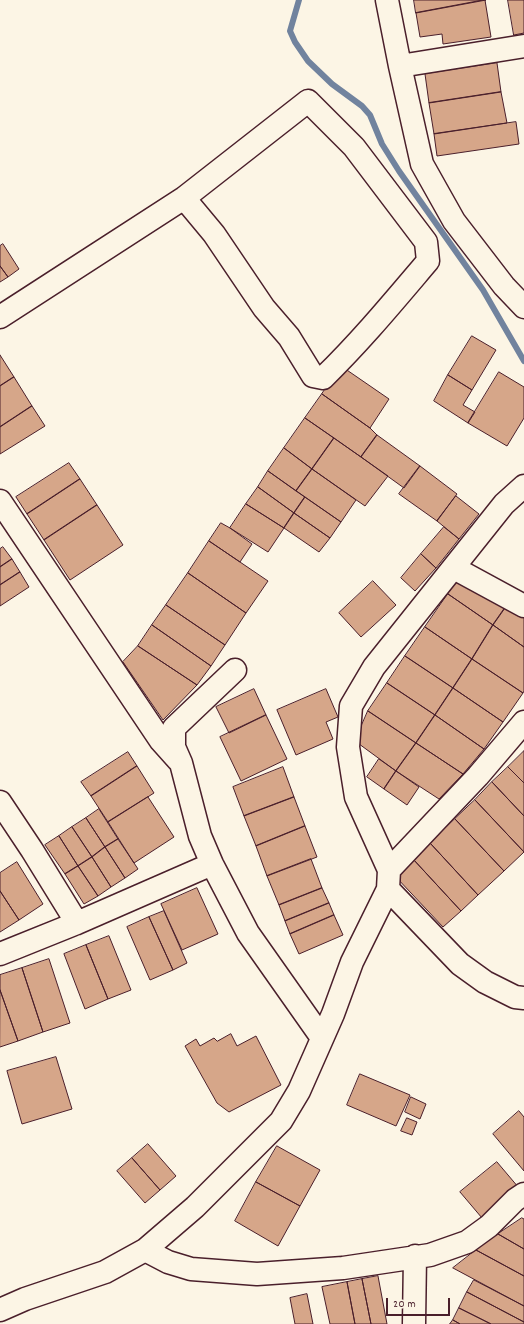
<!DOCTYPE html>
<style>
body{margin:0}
#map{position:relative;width:524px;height:1324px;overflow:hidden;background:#fcf5e5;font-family:Dekko,sans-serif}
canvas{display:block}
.scale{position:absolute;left:386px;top:1298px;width:64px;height:18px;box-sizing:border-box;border:2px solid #4a1f2b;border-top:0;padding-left:5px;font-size:12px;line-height:14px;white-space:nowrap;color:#4a1f2b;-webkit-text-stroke:3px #fcf5e5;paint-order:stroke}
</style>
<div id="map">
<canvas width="524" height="1324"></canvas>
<div class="scale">20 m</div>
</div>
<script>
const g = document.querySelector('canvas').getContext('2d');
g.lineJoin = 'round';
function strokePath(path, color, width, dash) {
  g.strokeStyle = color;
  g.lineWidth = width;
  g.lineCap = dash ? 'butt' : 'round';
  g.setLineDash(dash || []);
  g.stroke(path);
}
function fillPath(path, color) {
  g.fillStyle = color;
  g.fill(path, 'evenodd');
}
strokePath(new Path2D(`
 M299 0 290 31 295 42 308 61 332 84 362 106 370 115 382 144 399 171 483 290 524 361`), '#71839e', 6);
const building = new Path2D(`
 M414 0H486L416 13Z
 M485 0 491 37 443 44 442 34 420 37 416 13Z
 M508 0H524V33L514 35Z
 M497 63 501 92 429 103 425 74Z
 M501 92 507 123 434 134 429 103Z
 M516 122 519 144 437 156 434 134Z
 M3 244 19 269 8 277 0 266V246Z
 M0 266 8 277 0 282Z
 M472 336 496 350 472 390 448 375Z
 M0 355 14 377 0 386Z
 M341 366 389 399 370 428 322 394Z
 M499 372 524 387V418L507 446 468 423Z
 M448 375 472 390 463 405 475 412 468 423 434 401Z
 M14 377 32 406 0 427V386Z
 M322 394 370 428 377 435 361 457 305 418Z
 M32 406 45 426 0 454V427Z
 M305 418 334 438 312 469 284 448Z
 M377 435 420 466 404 488 361 457Z
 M334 438 388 476 365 506 312 469Z
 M284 448 312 469 296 491 268 471Z
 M69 463 80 479 27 514 16 497Z
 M420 466 457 494 437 521 399 494Z
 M312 469 356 500 341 522 296 491Z
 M268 471 305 497 294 513 258 487Z
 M80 479 97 505 44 540 27 514Z
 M258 487 294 513 284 528 246 504Z
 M456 496 479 514 459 539 437 521Z
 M305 497 341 522 330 538 294 513Z
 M246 504 284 528 268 552 230 528Z
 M97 505 123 545 70 580 44 540Z
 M294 513 330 538 319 552 284 528Z
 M221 523 230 528 252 544 240 562 209 541Z
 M444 527 459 539 436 568 421 554Z
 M209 541 268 581 246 613 188 573Z
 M3 547 12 559 0 567V549Z
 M421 554 436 568 415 591 401 578Z
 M12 559 20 572 0 585V567Z
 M20 572 29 587 0 606V585Z
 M188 573 246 613 225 645 166 605Z
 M459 577 505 608 493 625 448 594Z
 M373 581 396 605 361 637 339 613Z
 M448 594 493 625 472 659 425 627Z
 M166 605 225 645 211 666 152 625Z
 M507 605 524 617V647L493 625Z
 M152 625 211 666 197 685 138 646Z
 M493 625 524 647V691L523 693 472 659Z
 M425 627 472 659 453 688 405 656Z
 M138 646 197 685 163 720 123 662Z
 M405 656 453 688 435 715 387 683Z
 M472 659 523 693 503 722 453 688Z
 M387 683 435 715 416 743 368 711Z
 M453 688 503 722 484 749 435 715Z
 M254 689 266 715 229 733 216 707Z
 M326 689 338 717 326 722 333 739 296 755 277 710Z
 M368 711 416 743 396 771 355 741Z
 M266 715 287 759 241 781 220 737Z
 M435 715 484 749 463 774 416 743Z
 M416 743 463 774 439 799 396 771Z
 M524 751V783L508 767Z
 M128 752 137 766 91 796 81 782Z
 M379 759 396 771 384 789 367 777Z
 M137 766 154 793 108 822 91 796Z
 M283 767 294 797 244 816 233 787Z
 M508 767 524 783V816L492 782Z
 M396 771 419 787 407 805 384 789Z
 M492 782 524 816V852L475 800Z
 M148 797 174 837 134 863 108 822Z
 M294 797 305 826 256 846 244 816Z
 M475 800 524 852 504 871 455 819Z
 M99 809 118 839 105 847 86 818Z
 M86 818 105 847 92 857 72 827Z
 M455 819 504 871 478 895 430 843Z
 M305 826 317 857 267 876 256 846Z
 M72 827 92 857 78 866 59 836Z
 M59 836 78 866 65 874 45 845Z
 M118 839 138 869 125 878 105 847Z
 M430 843 478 895 461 911 413 859Z
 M105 847 125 878 111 887 92 857Z
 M92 857 111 887 98 896 78 866Z
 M311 859 322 888 279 905 267 876Z
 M413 859 461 911 443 927 395 876Z
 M17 862 43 904 19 920 0 891V873Z
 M78 866 98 896 84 904 65 874Z
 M197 888 218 934 182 950 161 904Z
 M322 888 329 903 285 921 279 905Z
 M0 891 19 920 0 932Z
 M329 903 334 915 290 934 285 921Z
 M164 911 187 963 173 970 149 917Z
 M334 915 343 935 299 954 290 934Z
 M149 917 173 970 150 980 127 927Z
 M109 936 131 990 108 999 86 945Z
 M86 945 108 999 85 1009 64 954Z
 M49 959 70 1023 43 1032 22 968Z
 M22 968 43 1032 18 1041 0 990V975Z
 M0 990 18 1041 0 1047Z
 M231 1034 237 1046 256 1036 281 1085 229 1112 217 1103 185 1046 196 1039 200 1046 214 1038 217 1041Z
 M56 1057 72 1109 22 1124 7 1071Z
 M360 1074 410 1095 396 1126 347 1105Z
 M411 1097 426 1104 420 1119 405 1112Z
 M519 1111 524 1117V1171L493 1134Z
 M407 1118 417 1122 412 1135 401 1131Z
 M148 1144 176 1176 160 1190 132 1158Z
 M277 1146 320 1170 300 1206 256 1182Z
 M132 1158 160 1190 145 1203 117 1171Z
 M497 1162 519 1188 482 1218 460 1192Z
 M256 1182 300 1206 278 1246 235 1221Z
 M522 1218 524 1219V1249L498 1234Z
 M498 1234 524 1249V1276L476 1250Z
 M476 1250 524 1276V1306L453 1268Z
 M378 1276 387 1324H371L362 1279Z
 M362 1279 371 1324H355L347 1282Z
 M474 1280 524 1306V1322L467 1292Z
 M347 1282 355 1324H330L322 1287Z
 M467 1292 524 1322V1324H491L459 1308Z
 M307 1294 313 1324H295L290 1298Z
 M459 1308 491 1324H460L453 1320Z
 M453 1320 460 1324H450Z`);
fillPath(building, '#d6a689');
strokePath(building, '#4a1f2b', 1);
const minor = new Path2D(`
 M387 0 400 66 422 164 454 221 504 286 524 307
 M400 66 524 46
 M0 317 184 198 308 101 354 147 426 242 428 261C394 301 361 341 323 378L313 376 289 337 264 308 214 234 184 198
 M0 501 161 741 178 760
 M454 568 524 606
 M235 670 174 728V747L181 763 200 836 212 864 248 933 322 1038
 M0 802 32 850 77 923
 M389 870 478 776 524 722
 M388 889 460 964 485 982 515 997 524 998
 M0 954 77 923 212 864
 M145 1250 168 1262 191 1269 257 1274 343 1268 430 1255 467 1242 489 1226 515 1200 524 1194
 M0 1310 25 1299 105 1272 145 1250 195 1207 281 1121 299 1091 333 1014 352 962 388 889 389 870 356 797 348 747 351 706 374 667 504 504 524 486
 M414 1324 415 1256`);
strokePath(minor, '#4a1f2b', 25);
strokePath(minor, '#fcf5e5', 22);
</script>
